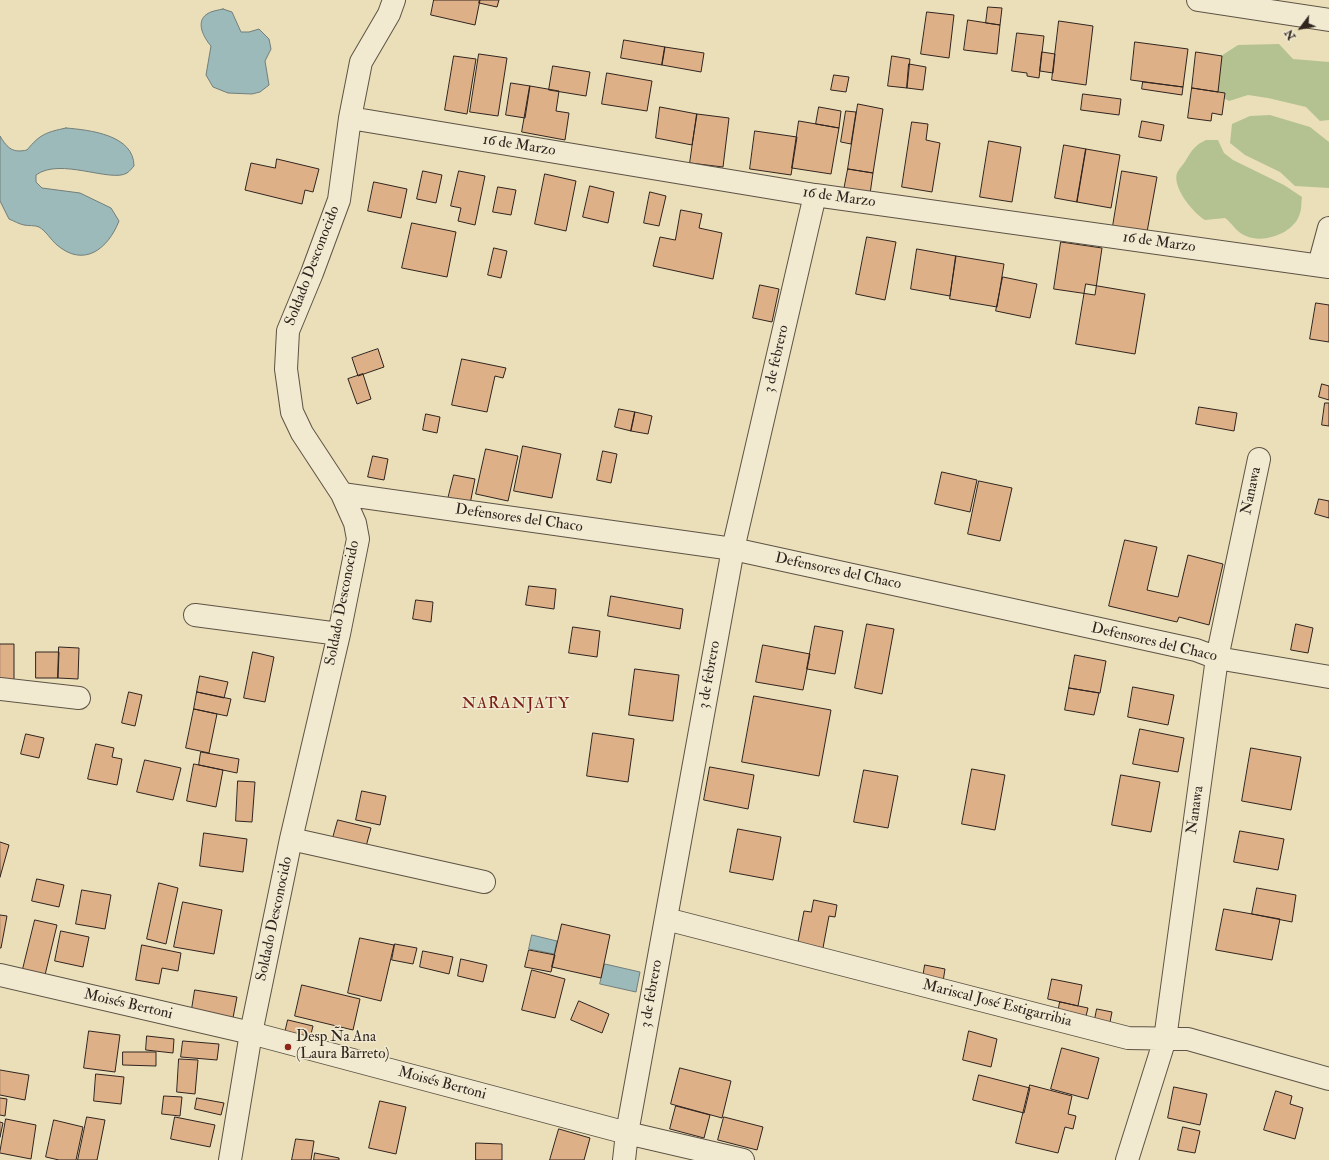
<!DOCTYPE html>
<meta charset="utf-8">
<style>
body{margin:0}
#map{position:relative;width:1329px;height:1160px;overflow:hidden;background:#eadfb8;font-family:"IM FELL Double Pica",serif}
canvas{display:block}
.north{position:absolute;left:1281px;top:8px;width:40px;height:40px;-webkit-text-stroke:3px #f1ead1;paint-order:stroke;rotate:238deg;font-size:11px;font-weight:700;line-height:16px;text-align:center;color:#30241f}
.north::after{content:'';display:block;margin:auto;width:14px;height:18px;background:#30241f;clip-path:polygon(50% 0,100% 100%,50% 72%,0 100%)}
</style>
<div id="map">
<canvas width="1329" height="1160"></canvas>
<div class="north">N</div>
</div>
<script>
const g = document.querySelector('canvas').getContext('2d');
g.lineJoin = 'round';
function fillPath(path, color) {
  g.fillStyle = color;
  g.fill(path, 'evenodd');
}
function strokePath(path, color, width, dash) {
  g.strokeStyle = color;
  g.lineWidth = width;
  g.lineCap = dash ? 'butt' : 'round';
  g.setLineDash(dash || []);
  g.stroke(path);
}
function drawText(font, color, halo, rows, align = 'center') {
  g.font = font + ' "IM FELL Double Pica",serif';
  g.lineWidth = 3;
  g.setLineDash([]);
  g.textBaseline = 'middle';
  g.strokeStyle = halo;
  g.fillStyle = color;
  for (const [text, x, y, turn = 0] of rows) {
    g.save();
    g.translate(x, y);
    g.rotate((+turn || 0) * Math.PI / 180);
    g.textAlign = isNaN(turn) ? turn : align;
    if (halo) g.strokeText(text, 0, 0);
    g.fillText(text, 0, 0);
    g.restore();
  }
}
fillPath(new Path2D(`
 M1279 44 1293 59 1329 62V120L1320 121 1306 107 1268 98 1248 95 1229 101 1212 92 1221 56 1238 45Z
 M1270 115 1310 127 1329 142V188L1295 186 1280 172 1245 155 1230 143 1232 124 1250 116Z
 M1206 140H1218L1224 153 1233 160 1284 185 1302 197C1301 202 1302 208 1300 213 1295 233 1264 244 1246 236 1237 233 1233 224 1225 218L1205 220C1193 213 1172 187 1177 173 1179 168 1184 164 1186 160 1192 150 1195 145 1206 140Z`), '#b4c291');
const water = new Path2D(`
 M223 9 232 12 241 32H249L259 29 269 39 271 49 265 61 269 85 260 92 252 94 228 93 213 87 206 75 211 46C204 38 195 22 207 14 211 11 219 10 223 9Z
 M66 128C90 130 134 135 134 166 132 168 130 171 127 173 111 183 60 157 36 175V182L42 188 80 193 111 208 119 221C108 249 84 268 57 245 51 240 46 231 39 227 35 225 28 226 24 225 19 224 14 221 9 219L0 201V136C8 149 13 153 27 150 40 134 47 132 66 128Z
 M532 935 557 941 554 954 529 949Z
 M605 964 640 972 636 992 600 984Z`);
fillPath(water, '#9cbab9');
strokePath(water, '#717e7b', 1);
const building = new Path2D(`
 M434 0H480L475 25 431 15Z
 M480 0H499L497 7 479 3Z
 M988 7 1002 8 1000 25 986 23Z
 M927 12 954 15 949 58 921 54Z
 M968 20 1000 25 997 54 964 50Z
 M1059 21 1093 26 1086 85 1052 80Z
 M1017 33 1044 36 1039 78 1027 76V73L1012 71Z
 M624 40 665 47 662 65 621 58Z
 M1135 42 1188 49 1183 87 1131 80Z
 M665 47 704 53 701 72 662 65Z
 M1042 52 1055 54 1053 73 1040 71Z
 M1196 52 1222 56 1218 92 1192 88Z
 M479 54 507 58 498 116 470 112Z
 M454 56 476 59 467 114 445 110Z
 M892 56 910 59 907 88 888 86Z
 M909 64 926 67 923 90 907 88Z
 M553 66 590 72 586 96 549 90Z
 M607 73 652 81 647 111 602 104Z
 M834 75 849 77 846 92 831 90Z
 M1143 82 1183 87 1182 95 1142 89Z
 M511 83 530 86 525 118 506 115Z
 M530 86 559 91 556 111 569 113 565 140 522 132Z
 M1192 88 1225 93 1222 115 1212 113 1211 121 1188 118Z
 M1083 94 1121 99 1119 115 1081 110Z
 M858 104 883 109 873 173 848 169Z
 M660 107 697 114 692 145 656 138Z
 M819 107 841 111 839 128 816 124Z
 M846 111 856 112 851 144 841 142Z
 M697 114 729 118 723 167 690 163Z
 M799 121 839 128 831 174 792 168Z
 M1142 121 1164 125 1161 141 1139 137Z
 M912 122 928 124 926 140 940 143 932 192 902 187Z
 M755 131 797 137 791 175 750 169Z
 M989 141 1021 147 1012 202 980 197Z
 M1064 145 1086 149 1077 202 1055 198Z
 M1086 149 1120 155 1111 208 1077 202Z
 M277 159 319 169 313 192 305 190 302 204 245 190 251 163 275 168Z
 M848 169 873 173 870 194 844 190Z
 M423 171 442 175 436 203 417 199Z
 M459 171 485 176 475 225 458 221 461 208 451 206Z
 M1122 171 1157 177 1147 232 1113 226Z
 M545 174 576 181 566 231 535 224Z
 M374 182 407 189 401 218 368 211Z
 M590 186 614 192 608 223 583 217Z
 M498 187 516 190 511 215 493 212Z
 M650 192 666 196 659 226 644 223Z
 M681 210 702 214 699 228 722 233 713 279 653 266 660 237 675 240Z
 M412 223 456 232 447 277 402 268Z
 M867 237 896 242 885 300 856 294Z
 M1061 242 1102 248 1095 295 1054 289Z
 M494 248 507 251 501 278 488 275Z
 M917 249 956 256 950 296 911 289Z
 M956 256 1004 264 997 307 950 299Z
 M1003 277 1037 284 1030 318 996 311Z
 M1086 284 1145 294 1135 354 1076 344Z
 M760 285 779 289 772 322 753 318Z
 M1316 303 1329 305V342L1310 339Z
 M378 349 384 367 358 376 352 358Z
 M462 359 506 368 503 378 495 376 487 412 452 405Z
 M363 374 371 399 357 404 348 379Z
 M1322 384 1329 386V400L1319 397Z
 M1325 403H1329V426L1322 425Z
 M1199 407 1237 413 1234 431 1196 424Z
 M619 409 635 412 631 431 615 427Z
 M635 412 652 416 648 434 631 431Z
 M426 414 440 417 437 433 423 430Z
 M523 446 561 454 552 498 514 491Z
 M486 449 518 456 508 501 476 494Z
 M603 451 617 454 611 483 597 480Z
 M373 456 388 459 384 480 368 477Z
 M942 472 977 480 970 512 935 504Z
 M454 475 475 479 470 504 448 499Z
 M979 481 1012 488 1000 541 968 534Z
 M1319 499 1329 501V518L1315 514Z
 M1125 540 1157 547 1147 590 1178 597 1188 555 1223 564 1209 625 1179 617 1177 622 1109 606Z
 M529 586 556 589 554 609 526 605Z
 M611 596 683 609 680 629 608 616Z
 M416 600 433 602 431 622 413 619Z
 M867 624 894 629 882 694 855 688Z
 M1296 624 1313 628 1308 653 1291 650Z
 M815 626 843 631 835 674 807 669Z
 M573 627 600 631 597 657 569 653Z
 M0 644H14V680H0Z
 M763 645 810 654 803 690 756 682Z
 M59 647 79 648 78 679 58 678Z
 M36 652H59L58 678H36Z
 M253 652 274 657 265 702 244 698Z
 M1075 655 1106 661 1100 693 1069 688Z
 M635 669 679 675 673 721 629 715Z
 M200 676 228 682 224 698 197 692Z
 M1133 687 1174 695 1168 725 1128 717Z
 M1069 688 1099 693 1094 715 1065 710Z
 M129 692 142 695 135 726 122 723Z
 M197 692 231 699 227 716 194 709Z
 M754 696 831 710 819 776 742 762Z
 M194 709 217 714 209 753 186 748Z
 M1140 729 1184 738 1178 772 1133 764Z
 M593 733 634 739 628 782 587 776Z
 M26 734 44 738 39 758 21 754Z
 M96 744 114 748 112 757 122 759 117 785 88 779Z
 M1251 748 1301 757 1291 810 1242 801Z
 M201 752 239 759 237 773 199 765Z
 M145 760 181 768 173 800 137 792Z
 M194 764 223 770 216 807 187 801Z
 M710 767 754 775 748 809 704 800Z
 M972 769 1005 775 995 830 962 824Z
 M864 770 898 776 888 828 854 822Z
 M1121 775 1160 782 1151 832 1112 825Z
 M238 781 255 782 252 822 236 821Z
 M362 791 386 796 380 825 356 820Z
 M338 820 371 828 364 854 331 845Z
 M738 829 781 837 773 880 730 872Z
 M1240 831 1284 839 1278 870 1234 862Z
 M204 833 247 839 243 872 200 866Z
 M0 842 9 845 0 877Z
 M37 879 64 885 59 907 32 901Z
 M159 883 178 888 166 944 147 939Z
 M1257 888 1296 895 1292 922 1252 914Z
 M82 890 111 895 105 929 76 924Z
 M814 900 837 905 835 917 829 916 822 953 797 947 804 911 811 912Z
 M183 902 222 910 214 954 174 947Z
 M1224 909 1280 919 1272 960 1216 950Z
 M0 915 7 916 1 948H0Z
 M35 920 57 925 45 975 23 969Z
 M562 924 610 935 601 978 552 967Z
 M61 931 89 937 83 967 55 961Z
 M360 938 394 945 381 1001 348 993Z
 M395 944 417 948 413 964 392 960Z
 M142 945 181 953 178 971 162 968 159 984 136 980Z
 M529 950 555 955 551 972 525 967Z
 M423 951 453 957 449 974 420 967Z
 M461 959 487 965 483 982 458 976Z
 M925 965 945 969 942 988 922 984Z
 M532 970 565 979 555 1018 522 1010Z
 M1052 979 1082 985 1078 1006 1048 999Z
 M302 985 360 999 353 1030 295 1016Z
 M195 990 237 997 232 1023 191 1015Z
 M579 1001 609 1014 602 1033 571 1020Z
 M1060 1002 1088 1008 1084 1024 1057 1018Z
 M1097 1009 1112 1012 1109 1027 1094 1024Z
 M288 1020 313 1026 309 1042 284 1037Z
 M89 1031 120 1035 115 1072 84 1068Z
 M969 1031 997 1039 991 1067 963 1060Z
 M147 1036 174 1039 173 1053 146 1050Z
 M183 1041 219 1044 217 1060 181 1057Z
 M1062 1048 1099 1058 1088 1099 1051 1089Z
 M123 1052H156V1066L123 1065Z
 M179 1059 198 1060 195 1094 177 1092Z
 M680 1068 731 1081 722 1118 671 1104Z
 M0 1070 29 1075 25 1100 0 1095Z
 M96 1074 124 1077 121 1104 94 1101Z
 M979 1075 1030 1088 1024 1113 973 1100Z
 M1030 1085 1072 1096 1068 1114 1076 1116 1073 1129 1065 1127 1058 1153 1016 1143Z
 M1174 1087 1207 1094 1200 1125 1168 1118Z
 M1276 1091 1292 1096 1290 1104 1303 1108 1295 1139 1264 1130Z
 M164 1096 182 1097 180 1116 162 1114Z
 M0 1098 7 1099 5 1116 0 1115Z
 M197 1098 224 1103 221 1115 195 1109Z
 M380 1101 406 1107 396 1154 369 1148Z
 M676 1106 710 1115 704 1138 670 1129Z
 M87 1117 105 1120 97 1160H78Z
 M175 1117 215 1125 210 1147 171 1139Z
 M724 1117 763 1127 757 1150 718 1140Z
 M6 1119 36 1125 31 1159 0 1153Z
 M54 1120 83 1127 76 1160H59L46 1157Z
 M0 1122 3 1123 0 1137Z
 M1183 1127 1200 1131 1195 1153 1178 1150Z
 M559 1129 590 1138 584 1160H550Z
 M296 1139 314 1141 311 1160H292Z
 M476 1143 502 1144V1160H476Z
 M315 1153 339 1158V1160H314Z`);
fillPath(building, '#deb088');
strokePath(building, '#30241f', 1);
const minor = new Path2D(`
 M1198 0 1329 20
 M350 118 815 195 1329 267
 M1319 265 1329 228
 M342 494 733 549 1196 650 1217 658 1329 677
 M195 615 339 634
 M0 689 79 698
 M291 839 484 882
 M666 919 1128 1038 1188 1039 1329 1079
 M0 975 251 1033 627 1133 743 1160
 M230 1160 251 1033 291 839 339 634 358 539 355 523 342 494 302 433 292 412 286 369 288 331 312 273 339 200 350 118 361 62 389 14 394 0
 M624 1160 627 1133 733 549 815 195
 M1127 1160 1165 1039 1217 658 1259 459`);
strokePath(minor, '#5e5345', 24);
strokePath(minor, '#f1ead1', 22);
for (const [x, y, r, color] of [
 [288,1047,4,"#8f2418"]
]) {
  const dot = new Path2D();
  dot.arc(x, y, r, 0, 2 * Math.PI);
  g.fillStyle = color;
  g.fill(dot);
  strokePath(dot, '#f1ead1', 1.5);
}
drawText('15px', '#30241f', '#f1ead1', [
 ["16 de Marzo",519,146,9],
 ["16 de Marzo",839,198,8],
 ["16 de Marzo",1159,243,8],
 ["Soldado Desconocido",313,266,-69],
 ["3 de febrero",777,359,-77],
 ["Nanawa",1252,491,-78],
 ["Defensores del Chaco",519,519,8],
 ["Defensores del Chaco",838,572,12],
 ["Soldado Desconocido",343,603,-79],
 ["Defensores del Chaco",1154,643,13],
 ["3 de febrero",710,675,-80],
 ["Nanawa",1196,810,-82],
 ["Soldado Desconocido",275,919,-78],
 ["3 de febrero",652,994,-80],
 ["Mariscal José Estigarribia",997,1004,14],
 ["Moisés Bertoni",128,1005,13],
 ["Moisés Bertoni",442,1084,15]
]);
drawText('15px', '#30241f', '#f1ead1', [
 ["Desp Ña Ana",296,1038],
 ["(Laura Barreto)",296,1055]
], 'left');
g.letterSpacing = '1px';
drawText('16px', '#7a1f14', '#f1ead1', [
 ["NARANJATY",516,705]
]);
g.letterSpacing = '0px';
</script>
